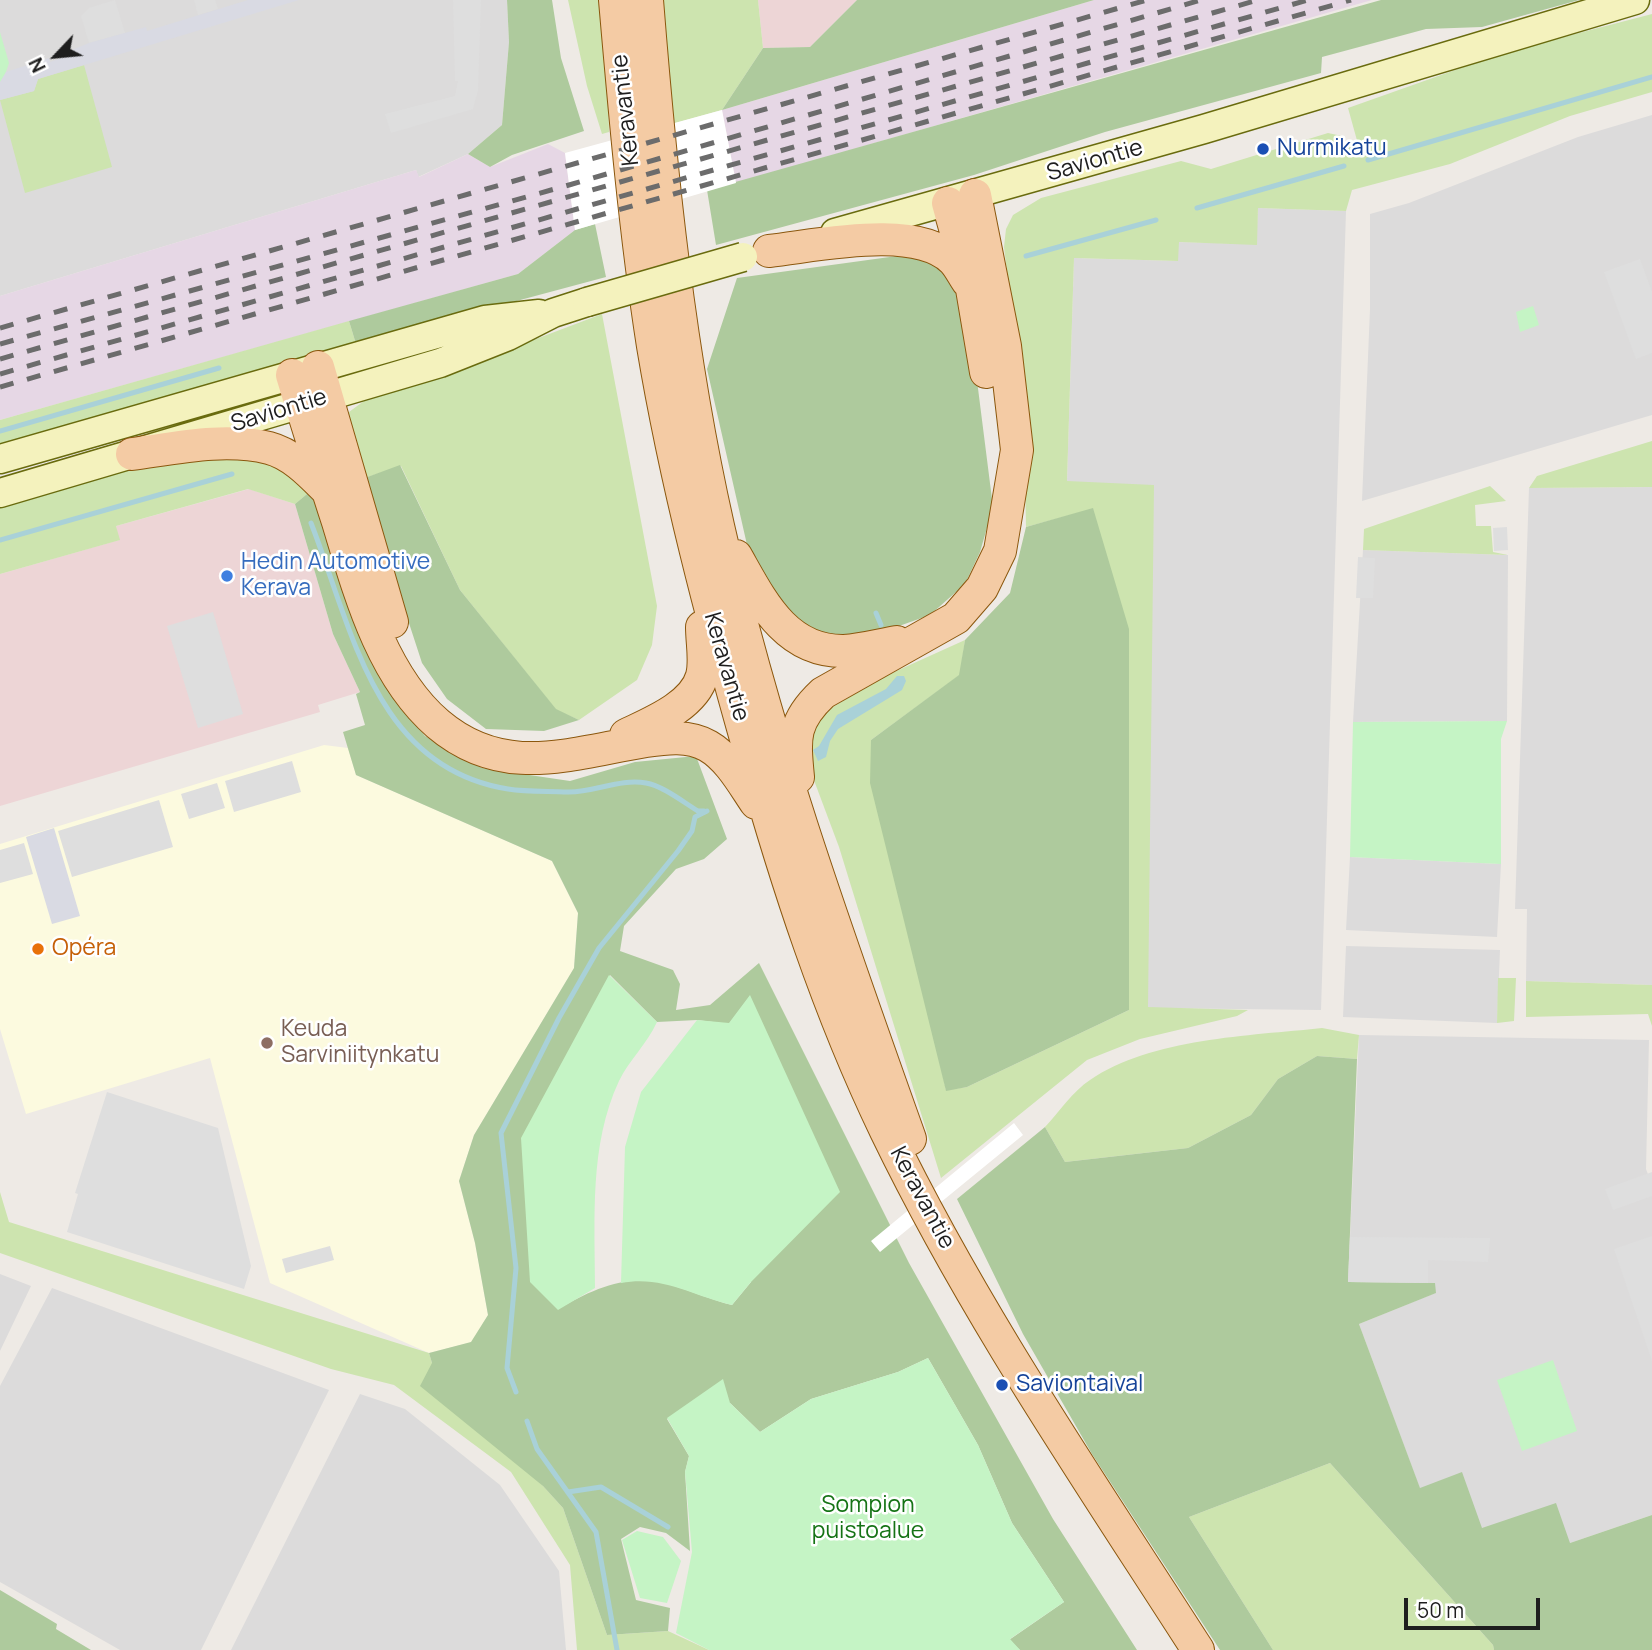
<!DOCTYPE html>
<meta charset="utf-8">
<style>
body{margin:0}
#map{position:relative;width:1652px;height:1650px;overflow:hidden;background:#eeeae5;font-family:Manrope,sans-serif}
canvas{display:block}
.north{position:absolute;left:21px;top:21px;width:70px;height:70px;-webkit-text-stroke:5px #fff;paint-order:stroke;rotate:244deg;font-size:19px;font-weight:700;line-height:28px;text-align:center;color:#1e1e1e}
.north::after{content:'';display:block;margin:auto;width:24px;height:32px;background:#1e1e1e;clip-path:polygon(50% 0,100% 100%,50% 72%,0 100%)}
.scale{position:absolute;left:1404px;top:1598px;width:136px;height:32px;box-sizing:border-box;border:4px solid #1e1e1e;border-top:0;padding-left:9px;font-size:21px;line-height:24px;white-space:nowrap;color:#1e1e1e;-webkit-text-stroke:5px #fff;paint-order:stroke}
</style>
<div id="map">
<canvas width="1652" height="1650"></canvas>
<div class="north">N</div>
<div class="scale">50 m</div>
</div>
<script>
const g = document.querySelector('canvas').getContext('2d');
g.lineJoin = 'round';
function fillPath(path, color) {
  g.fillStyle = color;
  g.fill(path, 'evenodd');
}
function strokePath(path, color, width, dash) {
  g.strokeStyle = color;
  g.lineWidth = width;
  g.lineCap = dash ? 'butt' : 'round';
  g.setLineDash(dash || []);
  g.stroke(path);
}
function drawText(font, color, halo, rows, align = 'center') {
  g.font = font + ' Manrope,sans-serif';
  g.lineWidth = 5;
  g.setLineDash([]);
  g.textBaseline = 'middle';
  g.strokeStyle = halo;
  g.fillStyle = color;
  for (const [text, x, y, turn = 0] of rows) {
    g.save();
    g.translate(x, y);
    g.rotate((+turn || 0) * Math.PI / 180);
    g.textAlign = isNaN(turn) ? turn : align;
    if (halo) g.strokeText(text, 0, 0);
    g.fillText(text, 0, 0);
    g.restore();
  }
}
fillPath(new Path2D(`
 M0 0H507L509 42 502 125 468 154 418 177 416 170 0 296Z
 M1652 115V415L1362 501 1370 309V214L1409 203 1578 137Z
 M1258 208 1346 211 1321 1010 1148 1008 1147 945 1067 482 1074 258 1177 261 1178 242 1256 244Z
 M1652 487V985L1526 981 1527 909H1515L1529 488Z
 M1363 550 1508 555 1507 721 1353 722Z
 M1350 857 1501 864 1497 937 1346 930Z
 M1346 946 1500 950 1497 1023 1343 1017Z
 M1359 1035 1649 1040 1646 1169 1652 1185V1515L1570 1543 1482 1528 1420 1489 1359 1324 1435 1293V1283L1348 1282Z
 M0 1274 31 1286 0 1351Z
 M52 1288 329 1390 201 1650H120L0 1582V1386Z
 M360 1394 405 1409 500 1485 559 1571 566 1650H231Z`), '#dcdbdb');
fillPath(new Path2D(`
 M758 0H857L810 47 763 48Z
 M249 489 295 504 333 634 360 692 318 705 320 712 0 806V574L119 540 116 526Z`), '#edd5d6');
fillPath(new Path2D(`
 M1094 0H1372L736 183 722 110Z
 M548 144 565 153 575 230 518 274 0 420V296L416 170 419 177 468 154 490 167Z`), '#e6d7e5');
fillPath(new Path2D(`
 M324 745 348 748 356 775 552 861 578 913 574 968 474 1135 459 1181 475 1243 488 1315 472 1342 429 1353 270 1283 210 1058 26 1114 0 1029V844Z`), '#fcfadf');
fillPath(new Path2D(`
 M568 0H605L609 132 602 134 587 86Z
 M662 0H758L763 48 722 110 672 124Z
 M1652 14V92L1570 116 1450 164 1352 190 1346 211 1258 208 1257 245 1179 242 1178 261 1074 258 1067 481 1154 485 1148 1007 1248 1010 1237 1016 1140 1039 1087 1060 941 1178 839 847 809 767 814 725 826 711 881 678 965 640 960 675 871 740 946 1090 967 1087 1129 1010 1093 509 1026 527 1024 414 1004 247 1006 229 1013 215 1041 198 1181 161 1211 169 1328 133 1342 136 1348 145 1358 144 1348 108 1506 52Z
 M84 65 112 167 25 193 0 100 34 91 38 79Z
 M602 314 657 606 652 645 637 680 579 720 556 710 460 590 401 466 362 479 348 437 349 412 368 398 462 367Z
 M349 321 356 344 0 448V420Z
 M1652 441V487L1529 488 1537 476Z
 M201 456 272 461 313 489 295 504 248 489 116 526 120 540 0 574V506L153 463Z
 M1490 486 1506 501 1475 505 1476 526H1491L1493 552 1508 555 1363 550 1364 529Z
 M1498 978H1516L1514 1021 1497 1023Z
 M1526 981 1652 985V1026L1648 1014 1526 1017Z
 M1322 1028 1359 1035 1357 1059 1317 1056 1278 1079 1251 1115 1188 1148 1065 1162 1045 1127C1059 1112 1073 1091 1090 1080 1152 1038 1249 1036 1322 1028Z
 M0 1192 9 1222 429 1353 432 1363 563 1508 607 1635 668 1631 709 1650H577L570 1565 511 1472 394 1385 331 1369 0 1253Z
 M1330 1463 1493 1645 1494 1650H1273L1189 1517Z`), '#cde4af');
fillPath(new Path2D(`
 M507 0H552L561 58 584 131 512 155 490 167 468 154 502 125 509 42Z
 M857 0H1094L722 110 763 48 810 47Z
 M1381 0H1579L1482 27 1426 29 1322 57 1321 73 1105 132 974 175 716 245 707 190Z
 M595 224 606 277 356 344 349 321 518 274 575 230Z
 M897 256 928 257 953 283 972 341 993 507 980 552 965 584 930 615 885 631 827 637 787 617 750 558 707 369 737 278Z
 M400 465 460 590 556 709 579 720 544 731 486 729 447 699 422 663 362 479Z
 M313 489 384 682 425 736 482 768 570 781 635 762 696 756 727 839 704 859 676 869 624 926 620 951 673 970 680 984 676 1010 710 1005 759 963 909 1263 1053 1519 1137 1650H1020L1009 1640 1064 1602 1012 1523 978 1445 928 1358 898 1372 811 1399 760 1432 730 1403 667 1419 689 1456 685 1472 690 1551 666 1533 640 1527 621 1539 636 1600 670 1608 668 1631 607 1635 563 1508 543 1486 420 1386 432 1363 429 1353 471 1342 488 1315 475 1243 459 1181 474 1135 574 968 578 913 552 861 356 775 343 732 365 725 356 694 360 692 333 634 295 504ZM610 975 657 1022 697 1020 729 1024 750 996 751 1282 732 1305C711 1300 692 1291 671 1285 629 1272 593 1289 558 1309Z
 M1093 508 1129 629V1010L967 1087 946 1091 870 783 871 740 959 675 965 640 1010 593 1026 527Z
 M1317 1056 1357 1059 1348 1282 1435 1283 1436 1293 1359 1324 1420 1488 1462 1472 1482 1528 1556 1503 1570 1543 1652 1515V1650H1494L1493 1645 1330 1463 1189 1517 1273 1650H1220L1092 1454 1023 1334 957 1199 1045 1127 1065 1162 1188 1148 1251 1115 1278 1079Z
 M0 1590 57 1624 56 1629 91 1650H0Z`), '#aeca9d');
fillPath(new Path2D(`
 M0 32 9 63 3 81 0 82Z
 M1533 306 1539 325 1520 332 1516 312Z
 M1507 721 1501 739V864L1350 857 1353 722Z
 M609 975 657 1022C647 1044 629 1060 619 1081 589 1145 595 1219 595 1288L558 1310 530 1282 521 1138Z
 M750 995 840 1192 751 1282 732 1305C693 1296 663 1275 621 1283L625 1147 641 1092 697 1020 729 1023Z
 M928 1358 978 1445 1012 1523 1064 1602 1010 1639 1020 1650H709L676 1633 692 1552 685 1472 689 1456 667 1418 723 1379 730 1403 760 1432 811 1399 898 1372Z
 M1553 1360 1577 1431 1522 1451 1497 1380Z
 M637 1531 663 1537 681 1561 667 1603 640 1598 622 1540Z`), '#c5f4c5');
fillPath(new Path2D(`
 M115 0 125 33 89 43 81 16 89 8Z
 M194 0H215L218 9 198 15Z
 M453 0H481L478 90 473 109 391 133 385 114 455 96 458 81H455Z
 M1640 259 1652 292V353L1636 359 1604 272Z
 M1507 527 1508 550 1494 551 1493 528Z
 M1358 557 1375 558 1373 598H1356Z
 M213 612 243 714 198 728 167 626Z
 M292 761 301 792 234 812 225 781Z
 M217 783 225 808 189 819 181 794Z
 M159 800 173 847 72 877 58 831Z
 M24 843 33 874 0 883V850Z
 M107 1092 218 1128 251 1266 244 1289 67 1232 78 1194 75 1193Z
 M1652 1172V1196L1613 1210 1605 1189Z
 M1652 1236V1361L1614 1249Z
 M1350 1237 1490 1238 1488 1262 1428 1260V1283L1348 1282Z
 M330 1246 334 1260 286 1273 282 1259Z`), '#dedede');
fillPath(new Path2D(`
 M248 0H299L38 79 34 91 0 100V82L6 72 49 58 50 62 67 56V52L89 43 146 27 147 31Z
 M54 828 80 916 52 924 26 837Z`), '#d9dae3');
fillPath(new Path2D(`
 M897 676H904L906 681 902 690 838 729 830 741 826 757 818 761 813 750 819 746 837 715 886 689Z`), '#a9d1d8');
fillPath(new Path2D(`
 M722 110 736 183 575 230 565 153Z
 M1014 1123 1023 1135 880 1252 871 1241Z`), '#fff');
strokePath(new Path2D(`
 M1368 160 1652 77
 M1197 208 1344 166
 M1026 256 1156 220
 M0 431 219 368
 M311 523C352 627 374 768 508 789 527 792 548 791 567 792 593 793 620 778 646 783 663 786 683 802 698 811H704
 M0 540 232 474
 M876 613 881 625
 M516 1392 507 1368 516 1268 501 1133 559 1018 599 948 678 851 692 831 695 817 707 811
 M527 1421 537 1449 596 1532 617 1650
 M568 1492 601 1487 668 1527`), '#a9d1d8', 5);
const secondary = new Path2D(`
 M835 233 1204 129 1635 0
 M0 459 485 320 539 314
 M0 493 440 363 508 336 553 313 587 302`);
const primary = new Path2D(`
 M615 0C625 115 635 231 653 346 676 484 712 619 750 753 786 881 828 1011 886 1131 974 1313 1089 1480 1198 1650
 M647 0C661 176 679 353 718 526 765 735 838 937 910 1139
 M948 203 972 289 986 372
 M769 251C817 246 915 223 953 260 959 266 963 275 968 282
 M318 367 392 622
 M292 375C307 424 322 473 338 522 359 591 381 675 438 724 504 780 571 753 646 741 666 738 689 735 708 746 729 758 743 784 756 803
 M132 454C176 448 225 437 269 448 292 454 310 473 326 489
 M736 556C761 600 785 652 844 651 861 650 880 645 897 642
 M626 735C651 723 694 706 702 676 706 661 702 643 702 627
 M798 777C794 737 793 721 823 693L956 618 982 588 1000 551 1017 450 1005 346 975 195`);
strokePath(secondary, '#696b0e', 31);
strokePath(primary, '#8b570d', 34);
strokePath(secondary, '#f4f2bd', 28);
strokePath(primary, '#f4cba4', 32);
strokePath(new Path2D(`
 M0 328 1147 0
 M0 344 569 185 1201 0
 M0 359 1258 0
 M0 374 1308 0
 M0 387 1351 0`), '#6c6c6c', 5, [14, 14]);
const secondaryBridge = new Path2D(`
 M587 302 743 257`);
strokePath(secondaryBridge, '#696b0e', 31, []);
strokePath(secondaryBridge, '#f4f2bd', 28);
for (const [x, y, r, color] of [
 [1263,149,7,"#1a4fb4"],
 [227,576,7,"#3f7fe0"],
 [38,949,7,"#e8710a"],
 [267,1043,7,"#8d6e63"],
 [1002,1385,7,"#1a4fb4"]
]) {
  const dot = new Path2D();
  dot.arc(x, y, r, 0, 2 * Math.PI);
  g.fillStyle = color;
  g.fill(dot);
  strokePath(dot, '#fff', 2.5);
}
drawText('23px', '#1e1e1e', '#fff', [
 ["Keravantie",626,110,-96],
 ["Saviontie",1095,161,-16],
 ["Saviontie",279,411,-17],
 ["Keravantie",726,667,74],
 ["Keravantie",922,1198,62]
]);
drawText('23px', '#164399', '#fff', [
 ["Nurmikatu",1277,149],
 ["Saviontaival",1016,1385]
], 'left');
drawText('23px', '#366cbe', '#fff', [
 ["Hedin Automotive",241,563],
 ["Kerava",241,589]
], 'left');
drawText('23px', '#c56008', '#fff', [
 ["Opéra",52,949]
], 'left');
drawText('23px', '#785e54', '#fff', [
 ["Keuda",281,1030],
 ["Sarviniitynkatu",281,1056]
], 'left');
drawText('23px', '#157315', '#fff', [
 ["Sompion",868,1506],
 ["puistoalue",868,1532]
]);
</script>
